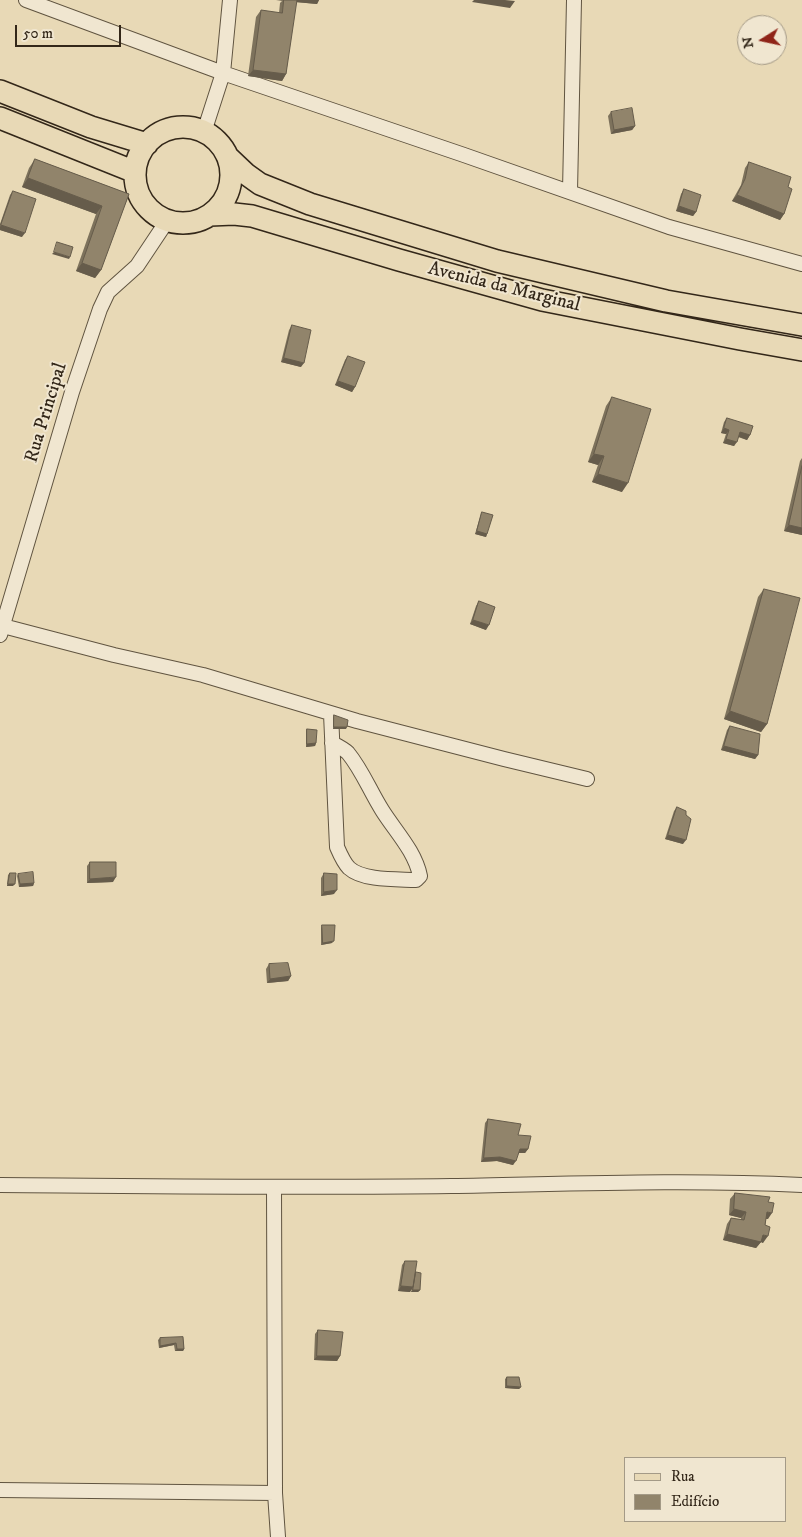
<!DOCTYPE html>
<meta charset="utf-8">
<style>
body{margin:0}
#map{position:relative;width:802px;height:1537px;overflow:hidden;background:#e8d9b6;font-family:"IM FELL DW Pica",serif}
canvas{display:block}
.legend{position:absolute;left:624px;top:1457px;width:162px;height:65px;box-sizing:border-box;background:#f0e6d0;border:1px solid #a49a87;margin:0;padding:6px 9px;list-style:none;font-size:15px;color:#332719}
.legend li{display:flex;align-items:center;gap:10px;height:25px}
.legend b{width:25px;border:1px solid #a49a87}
.north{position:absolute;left:737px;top:15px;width:50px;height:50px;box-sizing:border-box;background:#f0e6d0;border:1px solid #a49a87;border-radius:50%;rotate:260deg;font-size:14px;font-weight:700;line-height:20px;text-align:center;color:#332719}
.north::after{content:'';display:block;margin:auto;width:18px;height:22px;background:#8f2418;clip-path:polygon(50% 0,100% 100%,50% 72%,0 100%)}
.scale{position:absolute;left:15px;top:25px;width:106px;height:22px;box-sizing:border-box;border:2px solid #332719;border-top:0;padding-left:6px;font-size:15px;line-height:18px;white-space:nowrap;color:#332719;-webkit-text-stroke:4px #f0e6d0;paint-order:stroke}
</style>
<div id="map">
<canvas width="802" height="1537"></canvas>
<ul class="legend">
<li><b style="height:6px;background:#e8d9b6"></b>Rua</li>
<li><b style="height:14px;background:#91846b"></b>Edifício</li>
</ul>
<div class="north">N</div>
<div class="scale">50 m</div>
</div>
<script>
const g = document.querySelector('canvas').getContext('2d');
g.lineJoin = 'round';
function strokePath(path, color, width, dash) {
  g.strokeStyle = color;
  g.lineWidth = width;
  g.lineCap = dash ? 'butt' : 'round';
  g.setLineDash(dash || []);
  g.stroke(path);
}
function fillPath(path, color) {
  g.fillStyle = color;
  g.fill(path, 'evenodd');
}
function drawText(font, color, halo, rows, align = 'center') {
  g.font = font + ' "IM FELL DW Pica",serif';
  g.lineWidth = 4;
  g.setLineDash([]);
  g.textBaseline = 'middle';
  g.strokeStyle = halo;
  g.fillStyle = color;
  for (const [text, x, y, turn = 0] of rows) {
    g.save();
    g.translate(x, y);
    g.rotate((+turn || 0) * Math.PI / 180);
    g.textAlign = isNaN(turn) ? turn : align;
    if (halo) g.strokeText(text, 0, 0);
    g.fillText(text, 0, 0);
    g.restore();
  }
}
const minor = new Path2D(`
 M26 0 223 73 464 155 669 227 802 264
 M204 132 223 73 230 0
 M570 191 574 0
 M3 626 114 655 203 675 357 721 504 759 587 779
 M0 635 72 392 100 309 108 292 137 266 167 221
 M331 714 337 847C340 854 344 863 349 868 363 881 398 879 416 880L420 876C415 851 395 831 382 810 370 791 362 770 348 753 344 749 338 746 332 743
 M0 1185C150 1186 301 1188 451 1186 568 1184 685 1179 802 1185
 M274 1187 275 1493 278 1537
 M0 1490 275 1493`);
const primary = new Path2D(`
 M0 91 91 127 147 144
 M0 118 135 172
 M135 175a48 48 0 1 1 96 0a48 48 0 1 1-96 0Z
 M227 156 246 174 260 184 310 204 497 261 666 301 802 325
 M210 215 234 214 252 216 399 260 542 300 740 339 802 350`);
strokePath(minor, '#605440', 16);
strokePath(primary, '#332719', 24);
strokePath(minor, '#f0e6d0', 14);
strokePath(primary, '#e8d9b6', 21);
fillPath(new Path2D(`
 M276 0H319L317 4 296 2 286 74 282 81 248 76 256 17 261 10 279 13 280 3 282 1Z
 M611 112 635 126 632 130 611 134 608 116Z
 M35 159 129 194 101 270 95 278 76 271 96 214 22 187 29 168Z
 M749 162 788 187 784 214 780 220 732 201 741 185 745 168Z
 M684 189 696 212 693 216 676 211 681 194Z
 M13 191 22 237 0 230V224L10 195Z
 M292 325 301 367 281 362 289 330Z
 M348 356 355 387 352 392 335 385 345 360Z
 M612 397 622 492 592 482 598 465 588 462 606 406Z
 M727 418 750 435 747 440 738 437 734 446 723 443 726 434 721 433 724 422Z
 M802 458V535L784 531 800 461Z
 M482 512 487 534 486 537 475 534 481 514Z
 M764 589 767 724 761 732 724 719 758 597Z
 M479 601 486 630 470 624 476 606Z
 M334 715 346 729H333V718Z
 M730 726 758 755 755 759 721 750 727 730Z
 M307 729 316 743 315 746 306 747V731Z
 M677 807 683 844 665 839 674 811Z
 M90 862 113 882 87 883V866Z
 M10 873 13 886H7L8 875Z
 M324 873 334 894 321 896V878Z
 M18 874 34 883 33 886 19 887 17 876Z
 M322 925 332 943 321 945V928Z
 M269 964 291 976 288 981 267 983 266 969Z
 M488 1119 518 1135 528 1149 525 1153H518L513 1165 497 1161 481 1162 485 1123Z
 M735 1193 768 1202V1219H766L763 1243 761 1242 756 1248 723 1240 727 1224 731 1218 741 1220V1218L729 1215 730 1199Z
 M405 1261 415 1274 416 1272 420 1290 418 1292H411L412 1289 410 1292 398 1291 402 1265Z
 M318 1330 340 1356 337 1361 314 1360 315 1334Z
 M183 1337 184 1349 183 1351H175L174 1345 159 1348 158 1340 160 1338Z
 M507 1377 521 1387 519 1389 505 1388V1379Z`), '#7d725c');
fillPath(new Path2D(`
 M284 0H319L317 4 284 1Z
 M474 0H505L515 1 510 8 472 2Z
 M253 70 286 74 282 81 248 76Z
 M635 126 632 130 611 134 614 130Z
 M28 178 102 206 96 214 22 187Z
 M737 195 784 214 780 220 732 201Z
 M679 206 696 212 693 216 676 211Z
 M1 225 25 233 22 237 0 230V227Z
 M54 252 70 257 69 259 52 254Z
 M82 263 101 270 95 278 76 271Z
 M284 358 304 363 301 367 281 362Z
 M338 381 355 387 352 392 335 385Z
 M724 428 729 430 726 434 721 433Z
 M740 432 750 435 747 440 737 436Z
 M726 439 737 442 734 446 723 443Z
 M594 454 604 456 598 465 588 462Z
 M598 474 628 483 622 492 592 482Z
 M789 525 802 528V535L784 531Z
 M477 531 487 534 486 537 475 534Z
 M473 620 489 625 486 630 470 624Z
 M730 711 767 724 761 732 724 719Z
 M334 727H347L346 729H333Z
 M316 743 315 746 306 747 307 744Z
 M724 746 758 755 755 759 721 750Z
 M668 835 686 840 683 844 665 839Z
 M116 877 113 882 87 883 90 879Z
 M34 883 33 886 19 887 20 884Z
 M8 884H15L13 886H7Z
 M337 890 334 894 321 896 324 892Z
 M334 941 332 943 321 945 323 943Z
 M291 976 288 981 267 983 270 979Z
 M520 1149H528L525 1153H517Z
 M500 1157 516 1161 513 1165 497 1161 481 1162 484 1158Z
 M734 1209 746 1212 741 1218 729 1215Z
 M767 1212 772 1213 768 1219 763 1218Z
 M727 1234 763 1235 768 1236 763 1243 761 1242 756 1248 723 1240Z
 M401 1286 413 1287 410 1292 398 1291Z
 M413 1290H420L418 1292H411Z
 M176 1343 174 1345 159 1348 160 1346Z
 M177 1349H184L183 1351H175Z
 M317 1356H340L337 1361 314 1360Z
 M507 1386 521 1387 519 1389 505 1388Z`), '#665c4b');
const building = new Path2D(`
 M284 0H297L286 74 253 70 261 10 282 13Z
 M632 108 635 126 614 130 611 112Z
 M35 159 129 194 101 270 82 263 102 206 28 178Z
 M749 162 791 177 788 187 792 189 784 214 737 195 745 179Z
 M684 189 701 195 696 212 679 206Z
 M13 191 36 199 25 233 1 225Z
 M57 242 73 247 70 257 54 252Z
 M292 325 311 330 304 363 284 358Z
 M348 356 365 362 355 387 338 381Z
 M612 397 651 409 628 483 598 474 604 456 594 454Z
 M727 418 753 426 750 435 740 432 737 442 726 439 729 430 724 428Z
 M802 466V528L789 525Z
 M482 512 493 515 487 534 477 531Z
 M764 589 800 598 767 724 730 711Z
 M479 601 495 607 489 625 473 620Z
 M334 715 348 720 347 727H334Z
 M730 726 760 734 758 755 724 746Z
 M307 729 317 730 316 743 307 744Z
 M677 807 686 811V815L691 819 686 840 668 835Z
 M90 862H116V877L90 879Z
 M33 872 34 883 20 884 18 874Z
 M10 873H16L15 884H8Z
 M324 873 337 874V890L324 892Z
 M322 925H335L334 941 323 943Z
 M288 963 291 976 270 979 269 964Z
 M488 1119 521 1124 518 1135 531 1136 528 1149H520L516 1161 500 1157 484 1158Z
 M735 1193 770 1197 768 1202 774 1203 772 1213 767 1212 765 1225 770 1227 768 1236 763 1235 761 1242 727 1234 731 1218 744 1220 746 1212 734 1209Z
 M405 1261H417L413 1287 401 1286Z
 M416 1272 421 1273 420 1290H413Z
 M318 1330 343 1332 340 1356H317Z
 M183 1337 184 1349H177L176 1343 160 1346V1338Z
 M507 1377H519L521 1387 507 1386Z`);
fillPath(building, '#91846b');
strokePath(building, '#665c4b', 1);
drawText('19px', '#332719', '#f0e6d0', [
 ["Avenida da Marginal",504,288,14],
 ["Rua Principal",47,413,-73]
]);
</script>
